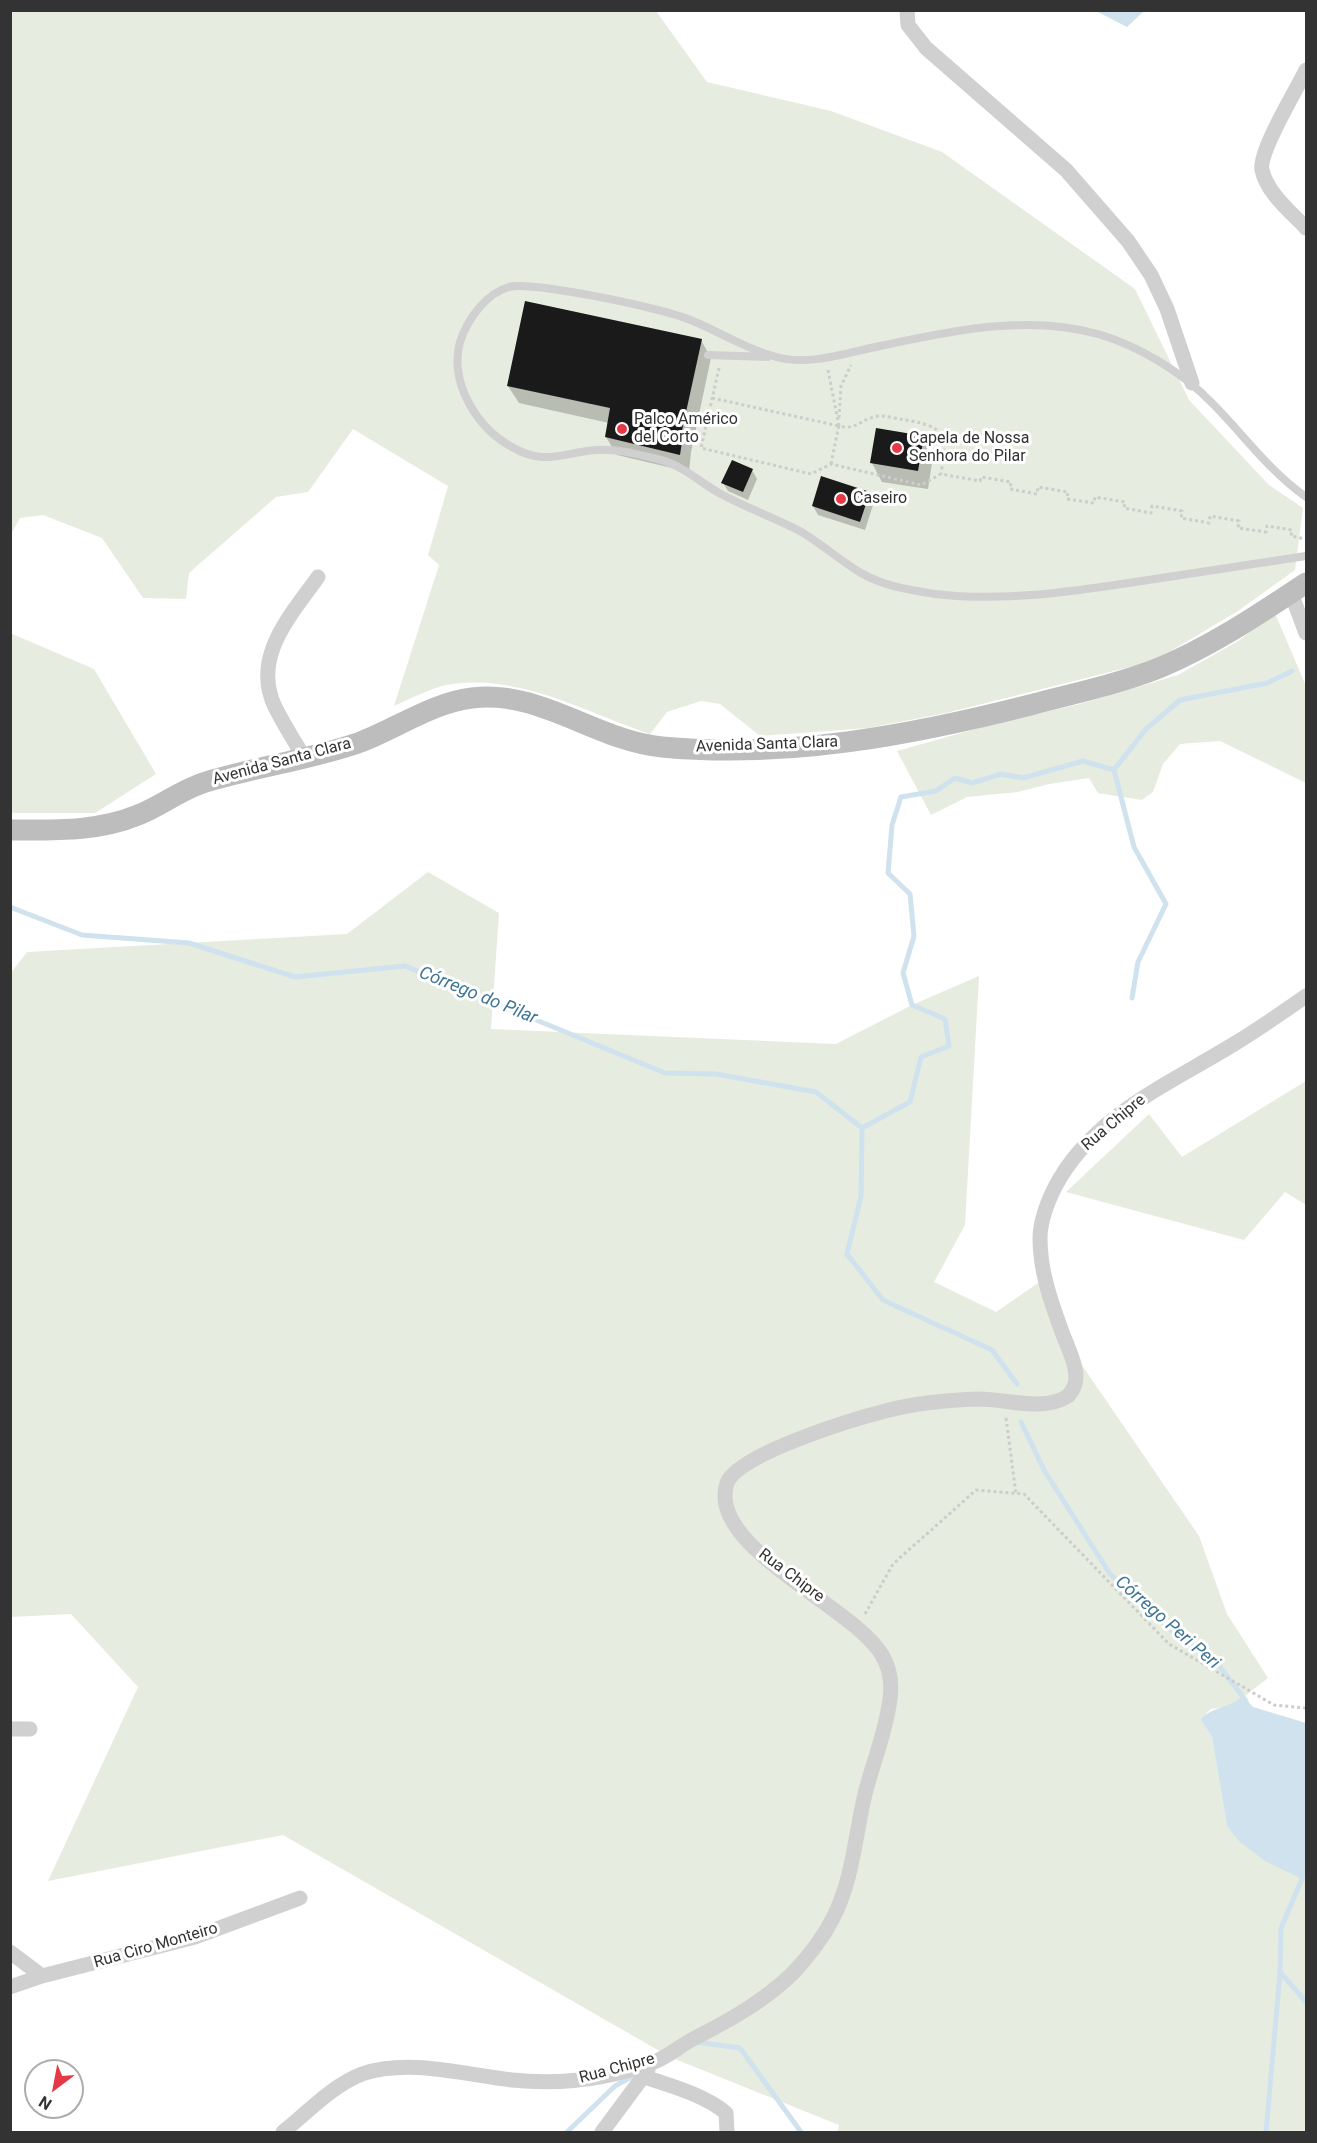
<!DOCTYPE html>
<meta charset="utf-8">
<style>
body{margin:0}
#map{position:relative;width:1317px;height:2143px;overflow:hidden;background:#fff;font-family:Roboto,sans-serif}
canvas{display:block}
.frame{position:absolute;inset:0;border:12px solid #333;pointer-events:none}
.north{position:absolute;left:24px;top:2059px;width:60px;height:60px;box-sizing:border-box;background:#fff;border:2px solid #adadad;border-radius:50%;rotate:212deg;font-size:16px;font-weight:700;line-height:24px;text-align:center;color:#333}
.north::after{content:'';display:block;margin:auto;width:21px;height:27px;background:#e63946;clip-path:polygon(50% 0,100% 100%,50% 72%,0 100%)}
</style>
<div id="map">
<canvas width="1317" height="2143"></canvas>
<div class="frame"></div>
<div class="north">N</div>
</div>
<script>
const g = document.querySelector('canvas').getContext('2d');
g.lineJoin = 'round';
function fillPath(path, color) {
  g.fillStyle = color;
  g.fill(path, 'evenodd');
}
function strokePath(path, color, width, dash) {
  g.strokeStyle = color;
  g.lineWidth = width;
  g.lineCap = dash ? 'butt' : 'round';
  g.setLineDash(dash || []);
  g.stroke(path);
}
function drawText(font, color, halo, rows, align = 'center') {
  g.font = font + ' Roboto,sans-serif';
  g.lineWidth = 6;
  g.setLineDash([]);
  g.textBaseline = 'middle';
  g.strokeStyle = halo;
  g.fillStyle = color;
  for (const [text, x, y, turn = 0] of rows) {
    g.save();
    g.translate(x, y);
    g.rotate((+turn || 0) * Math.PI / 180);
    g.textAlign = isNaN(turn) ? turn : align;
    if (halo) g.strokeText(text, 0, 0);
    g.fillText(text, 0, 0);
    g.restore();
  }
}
fillPath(new Path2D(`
 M11 10 656 11 707 82 831 111 942 152 1135 289 1189 400 1269 485 1303 508 1295 570 1238 611 1154 661 946 713 868 728 760 736 720 704 701 701 667 712 650 734C585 712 517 672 446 685 429 689 410 699 394 706L439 565 428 555 448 486 353 429 308 492 276 497 189 573 186 599 143 598 102 538 43 515 20 518 11 534Z
 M1274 611 1306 686V783L1220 741 1180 744 1163 764 1153 792 1142 800 1098 793 1089 778 1049 784 1018 792 967 797 931 815 897 751 997 723 1076 705 1178 675 1240 640Z
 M10 633 94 669 156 774 95 813H11Z
 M428 872 499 913 491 1029 836 1044 912 1005 979 976 965 1225 934 1282 996 1312 1041 1281 1053 1323 1199 1536 1227 1614 1268 1678 1232 1706 1211 1709 1200 1719 1212 1737 1227 1826 1302 1879 1306 1878V2132H838L839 2125 670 2057 283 1835 48 1881 138 1687 71 1614 11 1617 10 974 27 952 347 934Z
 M1306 1081V1205L1285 1192 1244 1240 1066 1192 1149 1114 1182 1157Z`), '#e6ecdf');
fillPath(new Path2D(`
 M1096 11 1144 10V11L1127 27Z
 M1243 1696 1253 1707 1306 1723V1878L1302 1879 1265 1861 1239 1841 1227 1826 1212 1737 1200 1719C1214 1706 1228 1709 1243 1696Z`), '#cfe2ee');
fillPath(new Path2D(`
 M701 340 711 358 691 452 689 472 617 455 606 437 609 423 519 403 508 386Z
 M923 437 933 456 928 489 882 482 872 463Z
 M752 470 757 479 748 500 728 491 723 483Z
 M869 493 874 502 865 530 818 515 813 506Z`), '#0003');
strokePath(new Path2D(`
 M10 907 82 935 189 943 295 977 405 966 665 1073 716 1074 816 1092 862 1128
 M1132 998 1138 962 1166 904 1134 847 1114 770 1146 729 1180 700 1267 683 1292 671
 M1017 1384 992 1350 883 1300 847 1254 861 1196 862 1128 910 1102 921 1057 949 1046 945 1019 912 1005 903 973 914 936 910 894 888 873 892 825 901 797 936 791 955 778 972 783 1001 774 1023 778 1083 761 1114 770
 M1021 1422 1044 1470 1110 1574 1166 1626 1217 1663 1246 1701
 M1301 1872 1302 1879 1281 1928 1280 1972 1306 2002
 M696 2042 740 2048 801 2132
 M567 2132 615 2086 633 2076
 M1266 2132 1280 1973`), '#cfe2ee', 5);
fillPath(new Path2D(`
 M525 301 702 339 681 435H683L680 455 605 437 610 408 507 386Z
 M876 428 924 436 918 471 870 463Z
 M732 460 753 469 743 492 721 483Z
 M821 476 870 492 860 522 812 506Z`), '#1a1a1a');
strokePath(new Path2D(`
 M719 368 701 448 811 474 831 464 921 485 941 474 980 481 981 477 1011 482 1010 489 1037 494 1038 487 1068 492 1067 499 1094 503 1095 497 1125 502 1124 508 1151 513 1152 506 1182 511 1181 518 1209 523 1210 516 1239 521 1238 528 1266 532 1267 526 1292 530 1291 536 1306 539
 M828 370 839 426C856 430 859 421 874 417 883 414 896 419 906 420 947 427 947 435 941 474
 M712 398 839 426
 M839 418 841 386 851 365
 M831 464 839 425
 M1006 1418 1016 1494
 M865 1614 893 1564 976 1490 1024 1494 1169 1644 1274 1705 1306 1708`), '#cdcdcd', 3, [3, 3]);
strokePath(new Path2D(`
 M708 355 767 357
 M1306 497C1269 471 1244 435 1212 403 1182 372 1139 346 1098 334 1026 314 951 331 880 346 845 353 811 366 776 357 745 349 717 330 688 319 662 308 532 281 509 287 486 293 467 320 460 342 449 383 477 428 512 447 544 466 562 453 595 450 616 448 641 455 661 460 683 466 700 482 719 493 745 507 772 517 798 530 820 542 839 560 861 573 883 586 910 590 935 594 1002 602 1069 592 1135 582 1192 573 1249 565 1306 556`), '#d0d0d0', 8);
strokePath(new Path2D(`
 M907 10 908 25 926 48 1066 170 1128 241 1151 275 1167 309 1192 383
 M1306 70C1297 89 1258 152 1262 170 1267 193 1291 212 1306 228
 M1291 593 1306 633
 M305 759C295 742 284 725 275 707 251 657 291 615 318 577
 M10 1729H30
 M10 1952 42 1976
 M10 1987 42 1976 195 1937 300 1898
 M642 2076C670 2086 703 2094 726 2113L727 2132
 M283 2132C307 2113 333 2085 362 2074 409 2058 465 2075 512 2080 560 2085 609 2079 654 2062 667 2057 680 2046 693 2039 730 2020 763 2002 793 1973 808 1957 823 1938 833 1918 853 1879 855 1836 865 1794 873 1762 886 1732 890 1699 892 1684 890 1668 882 1655 852 1605 706 1547 727 1483 737 1454 857 1418 889 1410 917 1403 950 1400 979 1399 1008 1399 1043 1412 1068 1396 1074 1389 1076 1384 1076 1375 1075 1360 1067 1346 1062 1332 1051 1302 1040 1271 1040 1239 1040 1221 1047 1203 1055 1187 1092 1116 1169 1084 1234 1044 1259 1029 1283 1012 1306 996
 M602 2132 648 2070`), '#d0d0d0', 15);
strokePath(new Path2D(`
 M10 830C54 830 97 832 138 815 161 806 182 789 206 782 256 767 308 760 358 743 396 729 431 703 472 698 539 689 597 741 662 747 787 759 913 735 1034 704 1076 693 1118 684 1159 668 1212 646 1259 614 1306 583`), '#bdbdbd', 21);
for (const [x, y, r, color] of [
 [622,429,6,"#e63946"],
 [897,448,6,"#e63946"],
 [841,499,6,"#e63946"]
]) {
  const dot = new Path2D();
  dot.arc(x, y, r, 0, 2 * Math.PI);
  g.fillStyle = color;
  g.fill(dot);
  strokePath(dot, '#fff', 2);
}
drawText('16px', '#333', '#fff', [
 ["Palco Américo",634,420],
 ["del Corto",634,438],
 ["Capela de Nossa",909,439],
 ["Senhora do Pilar",909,457],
 ["Caseiro",853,499]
], 'left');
drawText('16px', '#333', '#fff', [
 ["Avenida Santa Clara",767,745,-2],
 ["Avenida Santa Clara",282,762,-15],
 ["Rua Chipre",1114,1123,-40],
 ["Rua Chipre",791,1576,37],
 ["Rua Ciro Monteiro",156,1946,-16],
 ["Rua Chipre",617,2069,-15]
]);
drawText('italic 18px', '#3f7597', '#fff', [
 ["Córrego do Pilar",478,996,22],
 ["Córrego Peri Peri",1167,1623,41]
]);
</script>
